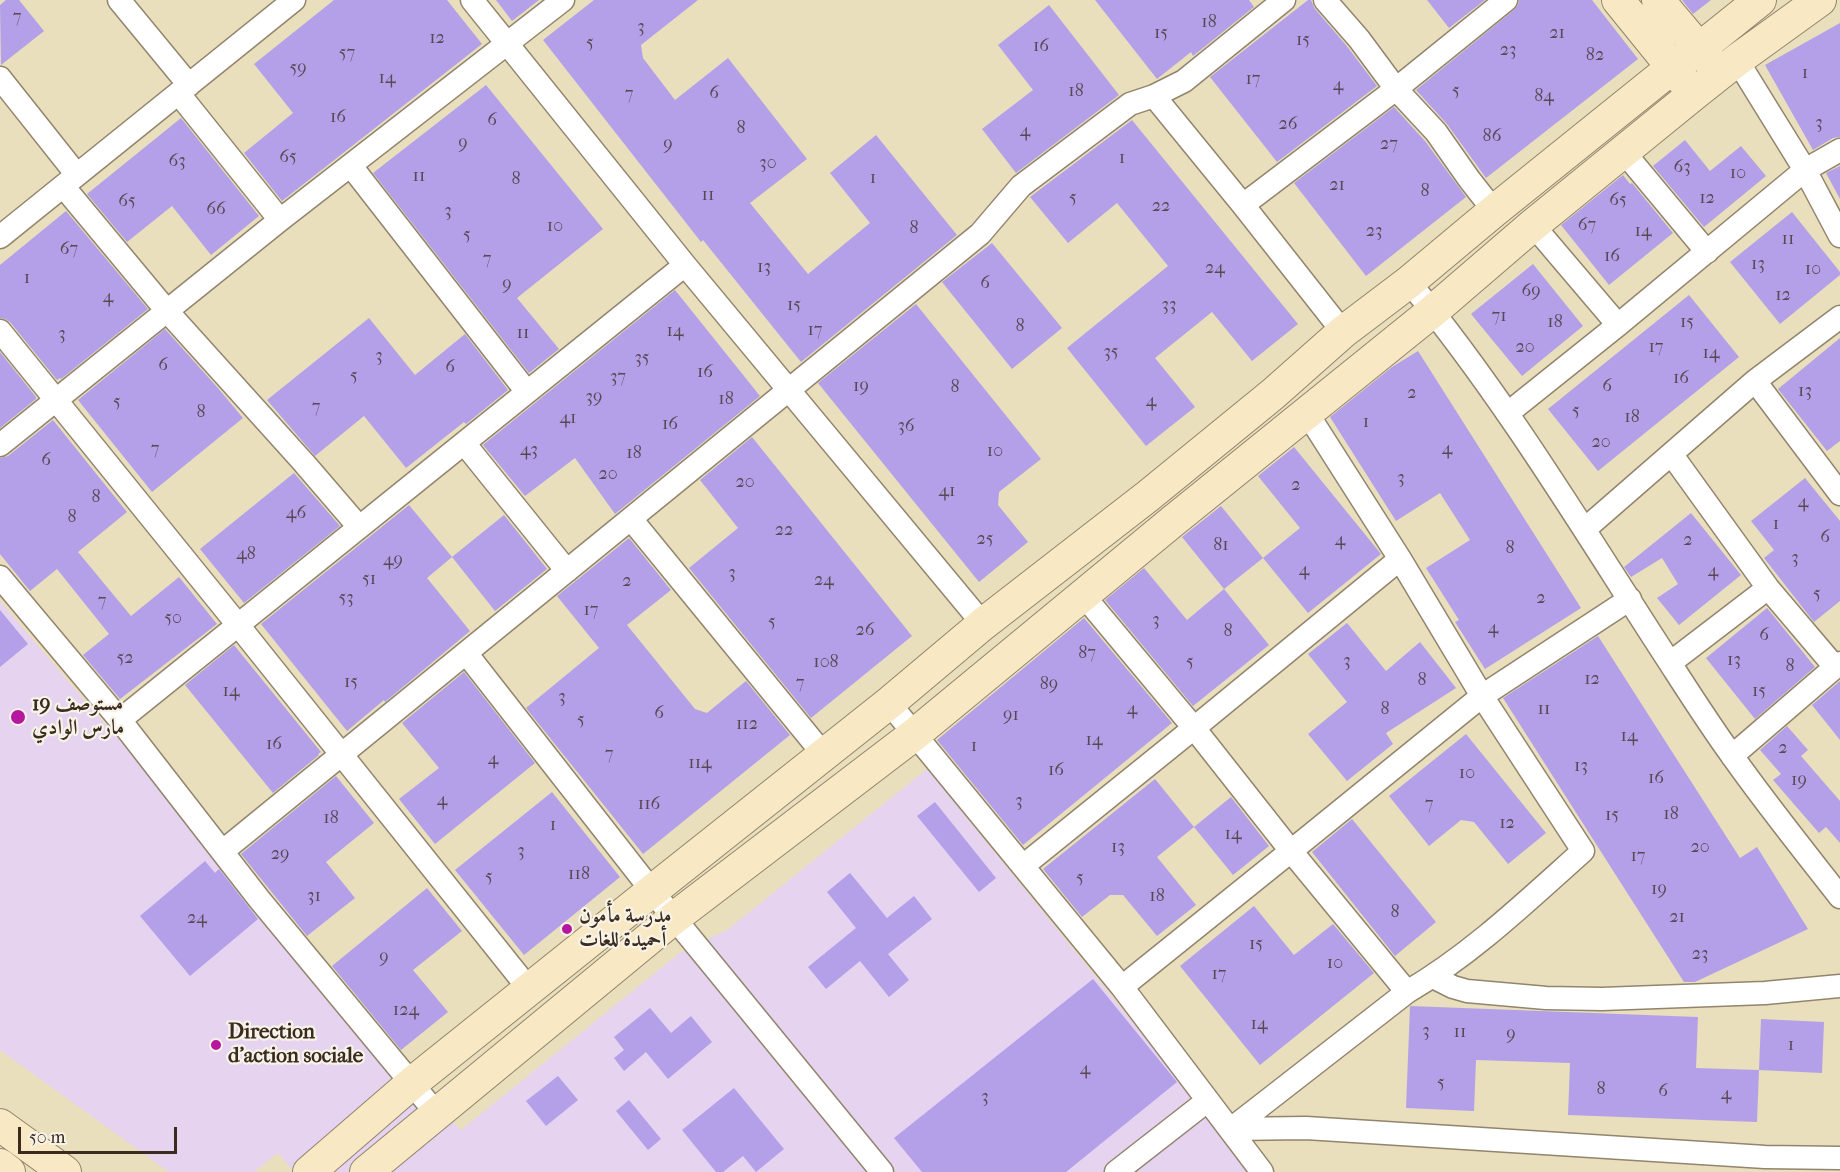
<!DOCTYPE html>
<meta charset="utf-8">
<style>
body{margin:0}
#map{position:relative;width:1840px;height:1172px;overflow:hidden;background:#e9dfbc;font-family:"IM FELL French Canon",serif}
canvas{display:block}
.scale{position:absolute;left:18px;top:1127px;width:159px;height:27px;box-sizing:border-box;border:3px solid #3b2a1e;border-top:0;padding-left:8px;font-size:18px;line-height:21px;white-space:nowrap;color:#3b2a1e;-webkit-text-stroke:4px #f7f3e8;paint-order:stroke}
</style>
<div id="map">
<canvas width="1840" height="1172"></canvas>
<div class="scale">50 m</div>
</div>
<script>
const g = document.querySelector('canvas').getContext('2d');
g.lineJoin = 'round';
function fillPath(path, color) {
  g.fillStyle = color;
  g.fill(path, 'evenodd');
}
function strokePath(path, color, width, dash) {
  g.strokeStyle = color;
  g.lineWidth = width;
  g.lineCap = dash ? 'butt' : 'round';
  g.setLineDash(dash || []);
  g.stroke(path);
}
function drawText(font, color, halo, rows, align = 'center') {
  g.font = font + ' "IM FELL French Canon",Amiri,serif';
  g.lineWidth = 4.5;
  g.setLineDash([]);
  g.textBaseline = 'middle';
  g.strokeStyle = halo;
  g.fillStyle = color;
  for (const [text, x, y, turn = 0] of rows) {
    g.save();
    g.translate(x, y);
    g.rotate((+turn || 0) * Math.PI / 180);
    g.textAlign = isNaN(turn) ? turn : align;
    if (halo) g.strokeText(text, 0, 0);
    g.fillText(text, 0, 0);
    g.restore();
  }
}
fillPath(new Path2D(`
 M0 601 72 686 218 852 412 1083 461 1130 681 952 727 930 927 769 1177 1077 1247 1172H294L278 1153 254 1172H169L0 1050Z`), '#e5d3f0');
fillPath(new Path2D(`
 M6 0H19L44 31 1 65 0 5Z
 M334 0H447L482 44 282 201 244 153 293 113 254 64Z
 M496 0H539L512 21Z
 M594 0H698L641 45 643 58 675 100 728 58 807 159 750 203 808 274 870 223 830 173 876 135 957 235 801 362 703 240 701 242 543 40Z
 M1095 0H1249L1254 7 1193 56 1191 52 1157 79Z
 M1308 0H1311L1315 9 1346 45 1377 86 1277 162 1210 77Z
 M1427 0H1485L1449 28Z
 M1519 0H1592L1638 59 1486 178 1447 124 1416 90 1514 10 1518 5Z
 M1682 0H1711L1693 14Z
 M1049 5 1119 95 1016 173 982 129 1033 90 998 45Z
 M1840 23V137L1833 138 1813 150 1765 65Z
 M486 85 603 229 517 298 559 349 529 373 373 173Z
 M1394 107 1425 141 1466 197 1366 276 1294 183Z
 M181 118 259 216 211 255 172 206 127 242 87 194Z
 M1132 120 1298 324 1252 361 1212 312 1155 358 1195 407 1146 446 1067 348 1168 266 1117 203 1068 243 1030 197Z
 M1685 140 1710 171 1741 146 1766 176 1704 227 1653 166Z
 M1840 166V199L1826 173Z
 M1623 175 1630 184 1632 183 1673 233 1609 285 1561 225Z
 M66 211 148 309 61 379 60 378 57 380 10 322 5 319 0 318V265Z
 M1792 212 1840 272V275L1780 324 1730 262Z
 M992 243 1062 328 1012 369 942 282Z
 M1533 264 1583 326 1522 376 1471 314Z
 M675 290 760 396 615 514 575 458 525 496 483 445Z
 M1689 295 1739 357 1598 471 1548 409Z
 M916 304 1041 459 999 492 998 505 1028 542 979 582 818 383Z
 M369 318 415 375 465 334 508 390 466 424 464 422 406 468 364 416 315 456 267 400Z
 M165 329 217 387 243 418 152 492 78 400Z
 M1840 338V441L1827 451 1778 389Z
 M1418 351 1581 608 1485 669 1455 622 1459 620 1426 568 1470 540 1440 493 1396 521 1330 417 1392 367Z
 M0 352 36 397V399L0 428Z
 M53 420 127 512 78 552 131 616 179 577 217 624 120 699 83 655 109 634 57 569 30 591 0 554V458L8 456Z
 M752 437 912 636 811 718 689 568 738 528 700 480Z
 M1294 447 1381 554 1308 613 1263 558 1300 528 1258 476Z
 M294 473 340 526 244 603 200 549Z
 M1805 478 1840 521V601L1814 622 1764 558 1774 550 1751 521Z
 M409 505 452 557 427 578 470 631 385 702 384 700 347 731 261 624Z
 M1221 506 1263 558 1224 589 1182 537Z
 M1691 513 1741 575 1679 625 1657 598 1678 584 1662 558 1631 577 1624 567Z
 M504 515 547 569 495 611 452 557Z
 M629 538 671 590 627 625 695 709 707 713 746 681 790 735 643 854 526 708 599 648 557 596Z
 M1144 568 1187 620 1224 589 1269 645 1193 706 1105 600Z
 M1767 608 1815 667 1755 719 1706 658Z
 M0 610 28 644 0 667Z
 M1084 618 1172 723 1023 845 937 740Z
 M1347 623 1386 671 1420 642 1456 688 1386 733 1393 744 1347 781 1308 734 1347 702 1308 654Z
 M1598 636 1740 858 1757 847 1808 929 1695 982H1684L1503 698Z
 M234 645 321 752 318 754 319 755 273 793 185 685Z
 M464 672 535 763 435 844 399 799 439 768 402 723Z
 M1840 681V740L1812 705Z
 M1787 726 1808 750 1801 756 1840 801V843L1826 827 1819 833 1773 780 1781 774 1760 750Z
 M1466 734 1546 833 1508 864 1474 822 1461 820 1429 846 1389 796Z
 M336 776 374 823 326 862 355 898 307 936 241 854Z
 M1155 779 1194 827 1157 857 1196 905 1157 936 1123 895H1110L1082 917 1043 869Z
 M552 792 620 877 524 955 455 870Z
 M1231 797 1269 846 1233 875 1194 827Z
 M935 802 996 878 979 892 917 816Z
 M1352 819 1436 922 1395 956 1312 852Z
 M205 861 215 873 219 869 258 919 190 976 140 916Z
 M850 873 887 918 914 896 932 919 888 954 909 980 889 997 860 961 826 989 808 967 856 928 827 892Z
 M427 888 462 931 413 970 448 1012 401 1050 332 966Z
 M1254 906 1294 955 1333 924 1374 973 1260 1065 1180 966Z
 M1093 979 1177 1082 1066 1172H922L894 1138Z
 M1410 1006 1698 1017 1696 1068 1759 1070 1757 1122 1568 1115 1570 1063 1476 1060 1474 1111 1406 1108Z
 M650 1008 671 1033 691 1016 712 1042 668 1079 646 1052 624 1071 614 1058 624 1050 614 1037Z
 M1761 1019 1824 1022 1822 1073 1759 1070Z
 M558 1076 578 1100 546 1126 526 1101Z
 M734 1088 784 1149 756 1172 743 1156 723 1172H716L682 1130Z
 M629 1100 661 1139 648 1150 616 1111Z`), '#b3a0e9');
const street = new Path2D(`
 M119 0 189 85
 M472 0 685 265 983 624
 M1325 0 1359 39 1396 89 1436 132 1469 179 1494 211
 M1737 60 1805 170 1840 236
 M0 78 77 175
 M179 94 280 220
 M1154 96 1243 205 1343 332
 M1623 151 1707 252
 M351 166 527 392
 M63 186 167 311 304 463 359 527
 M1243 205 1396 89 1506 0
 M1533 225 1618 325
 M0 237 294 0
 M1409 282C1507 401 1586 534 1670 663 1690 694 1711 727 1733 757 1767 805 1804 851 1840 897
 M0 331 238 625 529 989
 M1755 381 1840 494
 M1307 413 1400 559 1482 696 1630 599
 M1508 413 1618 325 1805 170 1840 150
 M464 443 567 571
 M0 445 280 220 563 0
 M1672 455 1768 588
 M631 519 824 755
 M1585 529 1755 381 1840 317
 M0 577 120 720 259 899 437 1114
 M1084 596 1194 728 1291 851 1122 987
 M466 653 652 891 882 1172
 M1670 663 1768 588 1835 667
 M889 703 1122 987 1262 1172
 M120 720 685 265
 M1732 756 1840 663
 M223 851 980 234 1021 186 1130 104 1154 96 1184 81 1284 0
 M1023 866 1194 728 1400 559
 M1433 977 1453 987 1467 991 1546 998 1602 999 1765 993 1840 986
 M1231 1129 1407 992C1472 954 1527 901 1583 851L1482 696 1291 851 1407 992
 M1231 1129 1306 1128 1765 1157 1840 1158
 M1116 1172 1207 1101`);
const secondary = new Path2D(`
 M1618 0 1686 84
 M1658 0 1712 64
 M0 1125 65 1172
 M0 1165 9 1172
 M309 1172 412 1083 652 891 889 703 983 624 1148 496 1273 394 1343 332 1409 282 1494 211 1673 67 1699 49 1760 0
 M366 1172 674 918 915 734 1173 521 1433 311 1533 225 1694 94 1737 60 1820 0`);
strokePath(street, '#92846d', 25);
strokePath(secondary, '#92846d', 34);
strokePath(street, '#fff', 22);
strokePath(secondary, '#f8e8c3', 32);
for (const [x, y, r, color] of [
 [18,717,8,"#b5179e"],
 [567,929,6,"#b5179e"],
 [216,1045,6,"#b5179e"]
]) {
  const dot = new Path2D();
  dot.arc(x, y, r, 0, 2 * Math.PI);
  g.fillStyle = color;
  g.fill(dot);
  strokePath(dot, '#f7f3e8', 2);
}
drawText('18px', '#594851', null, [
 ["7",17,18],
 ["18",1209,23],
 ["3",641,28],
 ["15",1161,34],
 ["21",1557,34],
 ["12",437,39],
 ["15",1303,41],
 ["5",590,44],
 ["16",1041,47],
 ["23",1508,51],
 ["57",347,54],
 ["82",1595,56],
 ["59",298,69],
 ["1",1805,74],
 ["14",387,79],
 ["17",1253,80],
 ["4",1338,86],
 ["18",1076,92],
 ["5",1456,92],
 ["6",714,94],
 ["7",629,95],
 ["84",1544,97],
 ["16",338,118],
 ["6",492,121],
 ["3",1819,124],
 ["26",1288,125],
 ["8",741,129],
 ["4",1025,132],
 ["86",1492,137],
 ["9",463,144],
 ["9",668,145],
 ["27",1389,145],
 ["65",288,158],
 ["1",1122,159],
 ["63",177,162],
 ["30",768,164],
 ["63",1682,168],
 ["10",1738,174],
 ["11",419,177],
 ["1",873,179],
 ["8",516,180],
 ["21",1337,186],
 ["8",1425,192],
 ["11",708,196],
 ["5",1073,199],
 ["12",1707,199],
 ["65",1618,201],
 ["65",127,202],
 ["22",1161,207],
 ["66",216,210],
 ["3",448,212],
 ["67",1587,226],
 ["10",555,227],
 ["8",914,229],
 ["23",1374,232],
 ["14",1643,232],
 ["5",467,236],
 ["11",1788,240],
 ["67",69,250],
 ["16",1612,257],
 ["7",487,260],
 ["13",1758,265],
 ["13",764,268],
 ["24",1215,269],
 ["10",1813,270],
 ["1",27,279],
 ["6",985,284],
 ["9",507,285],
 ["69",1531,292],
 ["12",1783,296],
 ["4",108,298],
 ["15",794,306],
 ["33",1169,306],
 ["71",1499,317],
 ["18",1555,323],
 ["15",1687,323],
 ["8",1020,327],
 ["17",815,331],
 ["14",675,332],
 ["11",523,334],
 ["3",62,335],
 ["20",1525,348],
 ["17",1656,348],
 ["35",1111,353],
 ["14",1711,354],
 ["3",379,357],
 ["35",642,359],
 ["6",163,366],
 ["6",450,368],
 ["16",705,373],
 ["5",354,377],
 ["37",618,378],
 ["16",1681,379],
 ["19",861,387],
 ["6",1607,387],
 ["8",955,388],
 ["13",1805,392],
 ["2",1412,394],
 ["39",594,398],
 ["18",726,400],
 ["4",1151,402],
 ["5",117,403],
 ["7",316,408],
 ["5",1576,412],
 ["8",201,413],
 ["18",1632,418],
 ["41",568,419],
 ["1",1366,423],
 ["16",670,425],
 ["36",906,427],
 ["20",1601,443],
 ["7",155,450],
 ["4",1447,450],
 ["43",529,451],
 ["10",995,452],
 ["18",634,454],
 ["6",46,461],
 ["20",608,475],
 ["3",1401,479],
 ["20",745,483],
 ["2",1296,486],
 ["41",947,492],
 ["8",96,498],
 ["4",1803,503],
 ["46",296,514],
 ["8",72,518],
 ["1",1776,525],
 ["22",784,531],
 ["6",1825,538],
 ["25",985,540],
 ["4",1340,541],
 ["2",1688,541],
 ["81",1221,546],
 ["8",1510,549],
 ["48",246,555],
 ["3",1795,559],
 ["49",393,561],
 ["4",1304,571],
 ["4",1713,572],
 ["3",732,574],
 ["51",369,580],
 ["24",824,581],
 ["2",627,582],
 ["5",1817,595],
 ["53",346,599],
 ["2",1541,599],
 ["7",102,602],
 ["17",591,611],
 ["50",173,619],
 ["3",1156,621],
 ["5",772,623],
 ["4",1493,629],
 ["26",865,631],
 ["8",1228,632],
 ["6",1764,636],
 ["87",1087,654],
 ["52",125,659],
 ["13",1734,661],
 ["3",1347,662],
 ["108",826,663],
 ["5",1190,663],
 ["8",1790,667],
 ["12",1592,680],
 ["8",1422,681],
 ["15",351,683],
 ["7",800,684],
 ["89",1049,685],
 ["14",231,692],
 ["15",1759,692],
 ["3",562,698],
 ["4",1132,710],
 ["8",1385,710],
 ["11",1544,710],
 ["6",659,714],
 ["91",1011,716],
 ["5",581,721],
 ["112",747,725],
 ["14",1629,737],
 ["14",1094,741],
 ["16",274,745],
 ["1",974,747],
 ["2",1783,749],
 ["7",609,755],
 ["4",493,760],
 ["114",700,764],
 ["13",1581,767],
 ["16",1056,771],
 ["10",1467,774],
 ["16",1656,779],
 ["19",1799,781],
 ["4",442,801],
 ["3",1019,802],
 ["116",649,805],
 ["7",1429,805],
 ["18",1671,815],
 ["15",1612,816],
 ["18",331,819],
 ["12",1507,824],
 ["1",553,826],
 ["14",1233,835],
 ["13",1118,848],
 ["20",1700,848],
 ["3",521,852],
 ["29",280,855],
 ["17",1638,857],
 ["118",579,875],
 ["5",489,878],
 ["5",1080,879],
 ["19",1659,890],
 ["31",314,897],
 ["18",1157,897],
 ["8",1395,913],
 ["21",1677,918],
 ["24",197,919],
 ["15",1256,945],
 ["23",1700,955],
 ["9",384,958],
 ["10",1335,964],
 ["17",1219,975],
 ["124",406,1011],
 ["14",1259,1025],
 ["3",1426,1032],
 ["11",1460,1033],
 ["9",1511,1035],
 ["1",1791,1046],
 ["4",1085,1070],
 ["5",1441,1084],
 ["8",1601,1090],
 ["6",1663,1092],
 ["4",1726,1095],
 ["3",985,1098]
]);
drawText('bold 21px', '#3b2a1e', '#f7f3e8', [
 ["مستوصف 19",32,705],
 ["مارس الوادي",32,729],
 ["مدرسة مأمون",579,917],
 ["أحميدة للغات",579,941],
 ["Direction",228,1033],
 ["d'action sociale",228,1057]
], 'left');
</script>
